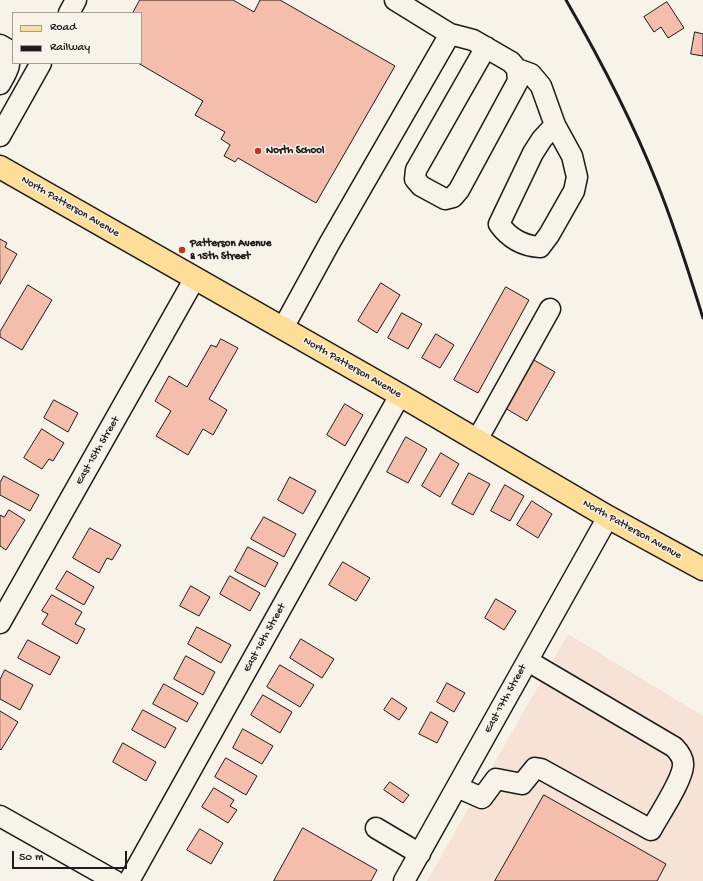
<!DOCTYPE html>
<style>
body{margin:0}
#map{position:relative;width:703px;height:881px;overflow:hidden;background:#f7f3e8;font-family:"Gochi Hand",sans-serif}
canvas{display:block}
.legend{position:absolute;left:12px;top:12px;width:130px;height:52px;box-sizing:border-box;background:#f7f3e8;border:1px solid #9f9d96;margin:0;padding:5px 7px;list-style:none;font-size:12px;color:#1c1c1c}
.legend li{display:flex;align-items:center;gap:8px;height:20px}
.legend b{width:20px;border:1px solid #9f9d96}
.scale{position:absolute;left:12px;top:851px;width:115px;height:18px;box-sizing:border-box;border:2px solid #1c1c1c;border-top:0;padding-left:5px;font-size:12px;line-height:14px;white-space:nowrap;color:#1c1c1c;-webkit-text-stroke:3px #f7f3e8;paint-order:stroke}
</style>
<div id="map">
<canvas width="703" height="881"></canvas>
<ul class="legend">
<li><b style="height:5px;background:#fedd96"></b>Road</li>
<li><b style="height:5px;background:#1c1c1c"></b>Railway</li>
</ul>
<div class="scale">50 m</div>
</div>
<script>
const g = document.querySelector('canvas').getContext('2d');
g.lineJoin = 'round';
function fillPath(path, color) {
  g.fillStyle = color;
  g.fill(path, 'evenodd');
}
function strokePath(path, color, width, dash) {
  g.strokeStyle = color;
  g.lineWidth = width;
  g.lineCap = dash ? 'butt' : 'round';
  g.setLineDash(dash || []);
  g.stroke(path);
}
function drawText(font, color, halo, rows, align = 'center') {
  g.font = font + ' "Gochi Hand",sans-serif';
  g.lineWidth = 3;
  g.setLineDash([]);
  g.textBaseline = 'middle';
  g.strokeStyle = halo;
  g.fillStyle = color;
  for (const [text, x, y, turn = 0] of rows) {
    g.save();
    g.translate(x, y);
    g.rotate((+turn || 0) * Math.PI / 180);
    g.textAlign = isNaN(turn) ? turn : align;
    if (halo) g.strokeText(text, 0, 0);
    g.fillText(text, 0, 0);
    g.restore();
  }
}
fillPath(new Path2D(`
 M568 634 703 716V881H427Z`), '#f6e3d6');
const building = new Path2D(`
 M140 0H233L254 12 260 0H280L395 66 316 203 238 158 235 162 224 156 230 145 221 139 225 132 195 115 203 101 138 63H141V13H133Z
 M667 2 684 28 668 38 661 27 654 32 644 17Z
 M695 32 703 34V56L691 54Z
 M0 239 7 243 5 247 17 254 0 284Z
 M381 283 400 295 377 333 358 321Z
 M28 285 52 300 22 350 0 337V332Z
 M506 287 529 300 478 393 454 380Z
 M402 313 422 324 408 349 388 338Z
 M436 334 454 345 440 368 422 358Z
 M221 339 238 348 209 399 227 410 213 435 203 429 188 455 156 436 171 411 155 401 169 376 187 387 211 345 216 347Z
 M532 359 555 372 527 421 505 408Z
 M54 400 78 413 68 432 44 418Z
 M345 404 363 415 345 446 327 435Z
 M42 429 64 443 53 461 49 459 42 469 24 458Z
 M406 437 427 449 408 483 387 472Z
 M441 453 459 464 440 497 422 486Z
 M469 473 490 484 473 515 452 504Z
 M4 476 39 495 30 511 0 495V483Z
 M290 477 316 491 303 514 278 500Z
 M505 485 524 496 510 521 491 511Z
 M532 501 552 514 538 538 517 525Z
 M9 510 25 520 6 550 0 546V515L4 517Z
 M264 517 296 534 284 557 251 539Z
 M90 528 121 545 112 560 107 558 99 573 73 558Z
 M248 547 278 563 265 587 235 571Z
 M343 562 370 578 356 601 329 585Z
 M67 571 94 587 84 605 56 589Z
 M230 576 260 593 250 611 220 594Z
 M191 586 210 597 199 616 180 606Z
 M52 595 82 612 75 624 85 629 77 644 42 624 48 614 42 611Z
 M496 599 516 611 504 630 485 618Z
 M197 627 231 645 221 663 188 644Z
 M301 639 334 659 322 678 290 658Z
 M28 640 60 657 50 675 18 658Z
 M186 656 215 672 203 695 174 679Z
 M280 665 314 685 300 707 267 687Z
 M5 670 33 685 20 710 0 699V680Z
 M447 683 465 693 454 712 437 702Z
 M164 684 198 703 187 722 153 704Z
 M263 695 292 712 280 733 251 715Z
 M392 698 407 708 399 720 384 710Z
 M143 710 176 728 165 748 132 730Z
 M0 711 18 722 1 750 0 749Z
 M431 712 448 722 437 743 419 734Z
 M243 729 273 746 262 764 233 748Z
 M123 743 156 762 146 781 113 762Z
 M226 758 257 776 246 795 215 777Z
 M390 782 409 795 403 803 384 790Z
 M214 788 234 800 230 806 237 810 228 823 202 807Z
 M544 795 666 864 657 881H495Z
 M303 828 377 870 371 881H274Z
 M200 829 223 843 211 864 187 850Z`);
fillPath(building, '#f5bdab');
strokePath(building, '#1c1c1c', 1);
const minor = new Path2D(`
 M69 13 76 0
 M450 34 473 40 511 62 517 69 518 81 459 190 453 197 445 199 421 186 415 179 416 170 486 47
 M0 45 7 49C12 65 8 70 0 84
 M517 69 531 74 541 86 555 125 542 139 533 153 499 224C509 238 523 246 540 247L549 235 574 191 577 177 572 156 555 125
 M0 136 41 63
 M283 328 329 244 450 34 395 0
 M477 440 550 309
 M0 623 195 278
 M457 787 482 798 496 779 522 784 535 768 541 769 651 830C659 815 682 781 683 766 684 758 679 752 674 747L528 661
 M0 816 115 881
 M376 828 420 854
 M129 881 400 395
 M404 881 608 517`);
const major = new Path2D(`
 M0 167 400 395 608 517 703 569`);
strokePath(minor, '#1c1c1c', 23);
strokePath(major, '#1c1c1c', 25);
strokePath(minor, '#f7f3e8', 20);
strokePath(major, '#fedd96', 22);
strokePath(new Path2D(`
 M566 0C600 59 632 120 657 183 675 227 689 273 703 318`), '#1c1c1c', 3);
for (const [x, y, r, color] of [
 [258,151,4,"#c8321e"],
 [182,250,4,"#c8321e"]
]) {
  const dot = new Path2D();
  dot.arc(x, y, r, 0, 2 * Math.PI);
  g.fillStyle = color;
  g.fill(dot);
  strokePath(dot, '#f7f3e8', 1.5);
}
drawText('bold 11px', '#1c1c1c', '#f7f3e8', [
 ["North School",266,151],
 ["Patterson Avenue",190,244],
 ["& 15th Street",190,257]
], 'left');
drawText('11px', '#1c1c1c', '#f7f3e8', [
 ["North Patterson Avenue",70,207,30],
 ["North Patterson Avenue",352,368,30],
 ["East 15th Street",98,451,-60],
 ["North Patterson Avenue",632,530,29],
 ["East 16th Street",265,638,-61],
 ["East 17th Street",506,699,-61]
]);
</script>
